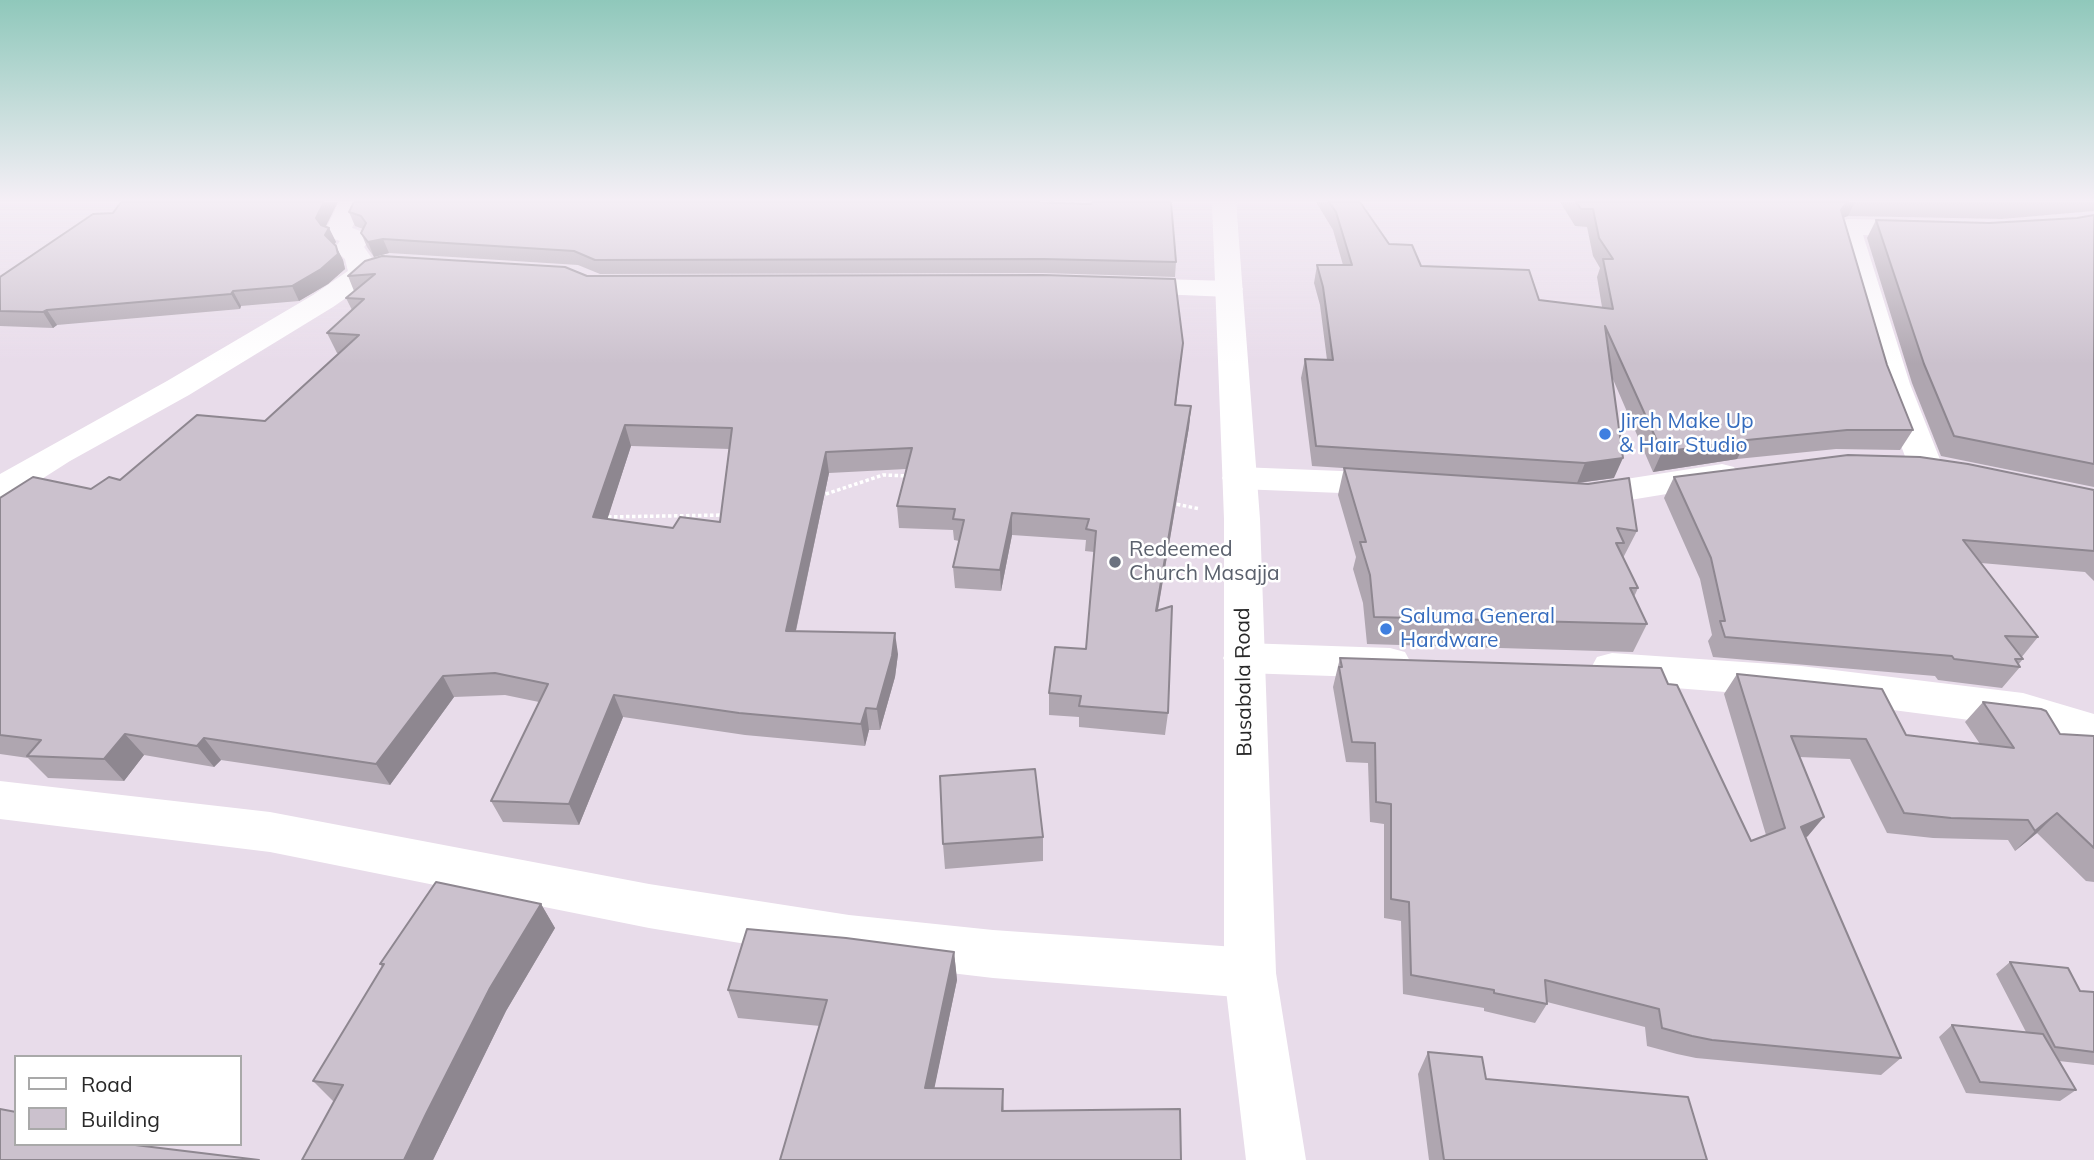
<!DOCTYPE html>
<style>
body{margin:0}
#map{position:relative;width:2094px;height:1160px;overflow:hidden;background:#e8dcea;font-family:Mulish,sans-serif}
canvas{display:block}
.legend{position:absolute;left:14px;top:1055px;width:228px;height:91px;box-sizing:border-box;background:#fff;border:2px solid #a9a9a9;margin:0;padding:9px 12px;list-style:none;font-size:21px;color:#292929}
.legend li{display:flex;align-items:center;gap:14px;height:35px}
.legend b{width:35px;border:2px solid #a9a9a9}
</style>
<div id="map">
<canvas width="2094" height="1160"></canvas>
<ul class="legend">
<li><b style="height:9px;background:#fff"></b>Road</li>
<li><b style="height:19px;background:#cbc1cd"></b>Building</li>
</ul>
</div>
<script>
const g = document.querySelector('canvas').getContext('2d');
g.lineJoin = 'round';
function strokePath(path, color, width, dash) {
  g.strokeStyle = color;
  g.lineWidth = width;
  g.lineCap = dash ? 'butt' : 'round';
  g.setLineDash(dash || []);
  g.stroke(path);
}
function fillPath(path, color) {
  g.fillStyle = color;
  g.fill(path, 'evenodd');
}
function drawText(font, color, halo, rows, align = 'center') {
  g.font = font + ' Mulish,sans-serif';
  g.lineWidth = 5;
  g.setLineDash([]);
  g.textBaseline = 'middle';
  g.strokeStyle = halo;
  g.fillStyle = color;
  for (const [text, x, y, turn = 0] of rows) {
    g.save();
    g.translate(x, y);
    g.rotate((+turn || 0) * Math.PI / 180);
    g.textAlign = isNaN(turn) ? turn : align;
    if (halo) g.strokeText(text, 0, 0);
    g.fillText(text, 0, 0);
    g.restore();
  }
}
strokePath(new Path2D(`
 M820 496 883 475 909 476
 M1171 503 1200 509
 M602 517 726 515`), '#fff', 3.5, [3.5, 2.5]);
fillPath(new Path2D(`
 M339 202H363L352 228 366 233 370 239 364 247 373 260 397 256 407 258 411 264 407 270 376 277 333 307 189 395 70 461 12 498 0 501V474L167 381 313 295 348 271 345 259 334 249 340 241 329 237 325 231Z
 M1848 219 1925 221 1934 224 1938 229 1934 234 1925 237 1863 235 1910 384 1943 467 1938 474 1926 478 1914 474 1909 467 1878 384 1835 227 1839 222Z
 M1123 278 1229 281 1239 283 1243 289 1239 295 1229 297 1113 292 1109 286 1113 280Z
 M1722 464 1734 467 1739 475 1734 483 1581 508 1568 505 1563 497 1568 489 1581 486Z
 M1239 467 1392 473 1404 476 1410 484 1404 492 1392 495 1239 489 1227 486 1222 478 1227 470Z
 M1244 643 1390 648 1405 652 1411 663 1405 674 1390 678 1244 673 1229 669 1223 658 1229 647Z
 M1612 653 1801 666 2023 693 2094 714V748L2023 727 1801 698 1612 683 1597 679 1591 668 1597 657Z
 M0 781 270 812 649 884 849 915 993 930 1250 948 1269 956 1276 973 1269 990 1250 998 993 978 849 961 649 928 270 852 0 819Z`), '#fff');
fillPath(new Path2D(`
 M1212 202H1236L1260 519 1276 973 1306 1160H1246L1224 973V519Z`), '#fff');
fillPath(new Path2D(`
 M1316 202H1360L1389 244 1421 266 1539 300 1602 307 1597 277 1600 268 1593 256 1587 227 1575 226 1560 202H2094V211L2002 219 1848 216 1843 218 1887 365 1913 430 1900 450 1836 449 1737 459 1653 472 1612 377 1614 478 1578 483 1637 531 1623 558 1638 588 1634 597 1647 624 1633 652 1367 644 1363 603 1353 569 1356 557 1338 495 1344 468 1449 475 1312 466 1301 378 1305 359 1327 360 1320 305 1314 283 1317 265H1343L1333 230Z
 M349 212 1176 262 1175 277 1043 273 600 274 578 265 389 253 374 257 367 247 361 233 363 229 355 226Z
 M113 213 326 227 329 228 336 242 334 244 343 260 345 269 328 284 299 301 241 306 240 309 57 325 53 328 0 326V277Z
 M2094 215V487L1941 456 1912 383 1867 238 1876 220 1989 223 2077 218Z
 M365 261 587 276 1183 343 1176 405 1191 406 1189 427 1158 610 1168 713 1165 735 1079 727V717L1049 715V693L1086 649 1094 552 1085 551 1086 540 1012 535 1001 591 955 588 953 567 959 541 954 540 953 530 899 528 897 506 906 469 829 473 796 631 898 654 895 677 880 730H869L865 746 745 735 623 717 579 825 503 822 491 801 539 702 505 695 454 697 390 785 221 760 214 767 144 755 124 781 48 778 28 758 0 754V498L91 489 120 480 265 421 340 353H337L327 333 352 310 346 298 354 291 348 276ZM631 446 730 449 720 522 673 528 607 519Z
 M1674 477 2094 490V581L2085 572 1981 563 2038 637 2021 658 2023 659 2018 665 2020 667 2002 688 1938 680 1935 676 1713 657 1708 641 1712 635 1700 579 1664 498Z
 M1340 658 1668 684 1751 841 1766 835 1724 694 1737 674 1906 735 1980 744 1965 722 1983 702 2060 734 2094 736V882L2086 881 2037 833 2015 851 2008 840 1933 838 1887 833 1850 759 1799 757 1808 836 1805 838 1901 1058 1881 1075 1696 1058 1677 1054 1647 1046 1645 1027 1547 1002V1004L1535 1023 1484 1011V1008L1403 994 1401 921 1384 918V824L1370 822 1368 763 1346 762 1333 687Z
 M1043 837V861L945 869 943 844Z
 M541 904 555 928 506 1011 433 1160H302L334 1102 313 1081 382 967 380 964Z
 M954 952 957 980 934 1088 1003 1089 1004 1111 780 1160 820 1026 738 1018 728 990Z
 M2010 962 2080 991 2094 992V1065L2059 1061 2076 1090 2060 1101 1966 1093 1939 1037 1952 1025 2026 1032 1996 974Z
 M1428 1052 1486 1079 1707 1160H1429L1418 1074Z`), '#afa6b0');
fillPath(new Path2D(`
 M324 202H338L323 232 316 218Z
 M1849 202H1855L1848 216 1837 220 1846 203Z
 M329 228 336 242 331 249 325 235Z
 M383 239 389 253 374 257 368 242Z
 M336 246 343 260 345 269 328 284 299 301 292 286Z
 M233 291 241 306 240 309 231 294Z
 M47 310 57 325 53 328 43 312Z
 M1191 406 1189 427 1154 632 1156 611Z
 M625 425 631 446 601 539 593 517Z
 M1747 440 1737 459 1653 472 1662 452Z
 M826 452 829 473 791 653 786 631Z
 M1623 458 1614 478 1577 483 1585 463Z
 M1012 513V535L1001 591 1000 570Z
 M895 633 898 654 895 677 880 730 877 709Z
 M443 676 454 697 390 785 376 764Z
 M614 695 623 717 579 825 569 804Z
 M866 708 869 730 865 746 861 724Z
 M125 734 144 755 124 781 104 759Z
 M204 738 221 760 214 767 197 746Z
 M2057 813 2037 833 2015 851 2035 831Z
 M1824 817 1808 836 1786 847 1801 827Z
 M541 904 555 928 506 1011 433 1160H404L426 1114 490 988Z
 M954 952 957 980 929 1114 925 1088Z`), '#8e8790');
const building = new Path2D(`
 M121 202H324L316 218 321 225 329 228 325 235 336 246 338 254 321 269 292 286 233 291 231 294 47 310 43 312 0 311V277L93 214 113 213Z
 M354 202H1033L1091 204 1092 202H1171L1176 262 1043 259 595 260 574 251 383 239 368 242 361 233 366 223 361 216 349 212Z
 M1329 202H1360L1389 244 1412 245 1421 266 1529 270 1539 300 1613 309 1603 259H1613L1599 238 1593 209H1581L1576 202H1849L1846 203 1841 210 1887 365 1913 430H1847L1747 440 1662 452 1605 326 1623 458 1585 463 1316 446 1305 359 1333 360 1323 287 1317 265H1352L1336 212Z
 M2094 215V464L1954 436 1924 364 1876 220 1989 223 2077 218Z
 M382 256 565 267 587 276 1043 275 1175 279 1183 343 1175 405 1191 406 1156 611 1172 606 1168 713 1079 706 1081 696 1049 693 1055 647 1086 649 1096 531 1086 529 1089 519 1012 513 1000 570 953 567 964 520 953 519 955 509 897 506 912 448 826 452 786 631 895 633 892 656 877 709 866 708 861 724 739 713 614 695 569 804 491 801 548 684 495 673 443 676 376 764 204 738 197 746 125 734 104 759 27 756 41 740 0 735V498L33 477 91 489 109 477 120 480 197 415 265 421 359 335 327 333 364 299 346 298 375 274 348 276 365 261ZM625 425 732 428 720 522 680 517 673 528 593 517Z
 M1848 455 1920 457 1968 464 2094 490V551L1963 540 2038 637 2005 636 2023 659H2015L2020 667 1954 659 1952 656 1725 637 1720 621H1725L1711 558 1674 477Z
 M1344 468 1588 484 1629 478 1637 531 1617 528 1624 543H1616L1638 588H1630L1647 624 1374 617 1370 575 1360 542H1366Z
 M1340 658 1661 668 1668 684 1677 685 1751 841 1785 828 1737 674 1882 689 1906 735 2014 748 1983 702 2041 709 2046 711 2060 734 2094 736V848L2057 813 2035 831 2028 820 1951 818 1904 813 1866 739 1791 736 1824 817 1801 827 1901 1058 1712 1040 1692 1036 1662 1028 1659 1009 1545 980 1547 1004 1494 993V990L1411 975 1409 902 1391 899V804L1376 802 1375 743 1352 742 1339 667H1342Z
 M1035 769 1043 837 943 844 940 776Z
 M436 882 541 904 490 988 426 1114 404 1160H302L343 1085 313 1081 384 964H380Z
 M747 929 846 938 954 952 925 1088 1003 1089 1002 1111 1180 1109 1181 1160H780L827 1000 728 990Z
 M2010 962 2068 968 2080 991 2094 992V1052L2055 1047Z
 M1952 1025 2043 1034 2076 1090 1980 1082Z
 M1428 1052 1482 1057 1486 1079 1688 1097 1707 1160H1444Z
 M0 1109 16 1112V1144H127L259 1160H0Z`);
fillPath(building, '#cbc1cd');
strokePath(building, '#8e8790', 2);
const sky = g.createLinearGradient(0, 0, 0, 364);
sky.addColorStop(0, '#8fc8bb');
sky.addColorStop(0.55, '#f5eff6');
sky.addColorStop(1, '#f5eff600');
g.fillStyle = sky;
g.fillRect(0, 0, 2094, 364);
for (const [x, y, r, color] of [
 [1605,434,7,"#3f7fe0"],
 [1115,562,7,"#6b7280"],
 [1386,629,7,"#3f7fe0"]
]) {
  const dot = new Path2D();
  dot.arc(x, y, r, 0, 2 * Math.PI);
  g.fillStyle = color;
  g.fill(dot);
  strokePath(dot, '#fff', 2.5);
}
drawText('21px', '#366cbe', '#fff', [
 ["Jireh Make Up",1619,422],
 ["& Hair Studio",1619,446],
 ["Saluma General",1400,617],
 ["Hardware",1400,641]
], 'left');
drawText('21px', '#5b616d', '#fff', [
 ["Redeemed",1129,550],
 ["Church Masajja",1129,574]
], 'left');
drawText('21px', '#292929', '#fff', [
 ["Busabala Road",1244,682,-91]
]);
</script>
